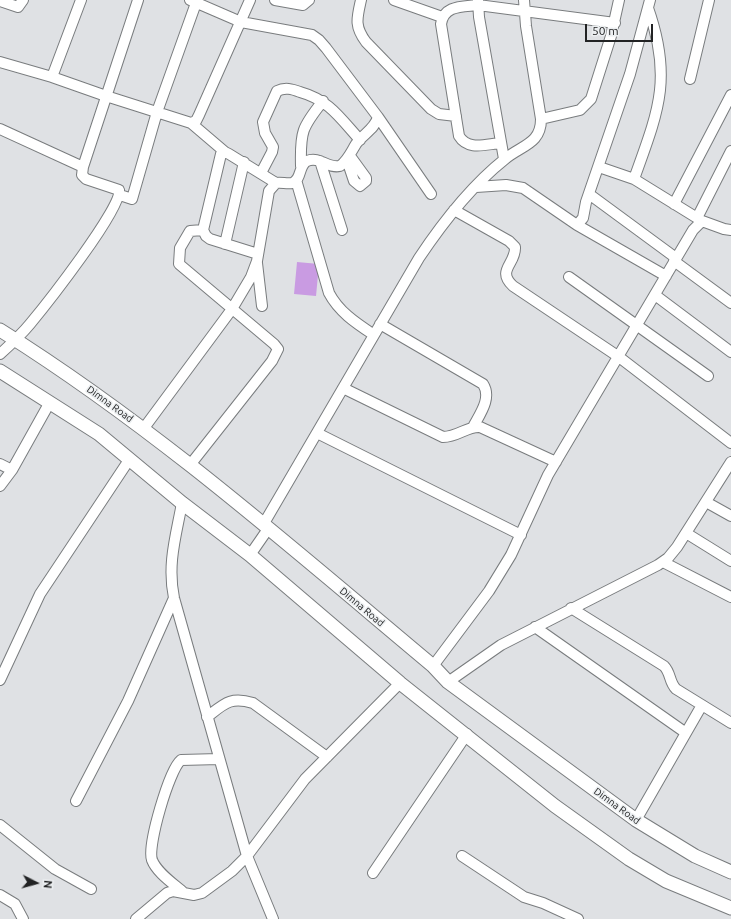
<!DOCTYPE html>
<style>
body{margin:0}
#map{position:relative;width:731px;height:919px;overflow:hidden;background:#dfe1e4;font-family:Ubuntu,sans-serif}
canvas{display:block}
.north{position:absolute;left:16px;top:863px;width:40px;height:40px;-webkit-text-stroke:3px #eceff1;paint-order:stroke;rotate:96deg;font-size:11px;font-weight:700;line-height:16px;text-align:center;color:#222324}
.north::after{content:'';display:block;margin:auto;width:14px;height:18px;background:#222324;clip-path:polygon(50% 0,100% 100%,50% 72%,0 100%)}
.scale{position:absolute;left:585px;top:24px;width:68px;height:18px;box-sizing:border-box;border:2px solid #222324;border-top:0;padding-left:5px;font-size:12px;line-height:14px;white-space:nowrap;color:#222324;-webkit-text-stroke:3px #eceff1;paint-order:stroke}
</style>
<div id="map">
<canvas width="731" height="919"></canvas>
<div class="north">N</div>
<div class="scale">50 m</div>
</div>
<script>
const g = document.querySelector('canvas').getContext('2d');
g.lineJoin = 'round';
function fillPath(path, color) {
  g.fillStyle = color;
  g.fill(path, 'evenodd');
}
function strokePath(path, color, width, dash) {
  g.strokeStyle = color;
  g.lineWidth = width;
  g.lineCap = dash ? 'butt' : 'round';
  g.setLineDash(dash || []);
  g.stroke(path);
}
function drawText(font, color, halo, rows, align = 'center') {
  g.font = font + ' Ubuntu,sans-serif';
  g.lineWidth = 3;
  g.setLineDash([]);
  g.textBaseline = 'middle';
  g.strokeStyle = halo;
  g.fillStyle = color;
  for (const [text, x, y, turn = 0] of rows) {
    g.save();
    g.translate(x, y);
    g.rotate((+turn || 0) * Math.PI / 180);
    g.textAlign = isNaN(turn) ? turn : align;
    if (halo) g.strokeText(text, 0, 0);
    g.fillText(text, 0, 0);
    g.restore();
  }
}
fillPath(new Path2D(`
 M297 262 319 264 316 296 294 294Z`), '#c99be2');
const minor = new Path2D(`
 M275 0 303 5 309 0
 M361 0C357 18 354 26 366 42L431 109 439 114 456 116
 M394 0 442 17
 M478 0 479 17 504 159
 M650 0 630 74 586 202 583 218 577 225 666 276
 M0 1 18 7 23 0
 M0 62 52 77 106 96 191 123 196 121 199 115 250 0
 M52 77 81 0
 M690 79 709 0
 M378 117 431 194
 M541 119 580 110 591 99 611 36 619 0
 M191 123 225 152
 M0 129 83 167
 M501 143C486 144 468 151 459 136L441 24C444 5 462 7 478 5L615 23
 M347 160 354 181 360 186 366 181V178L350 156
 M320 161 342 230
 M301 166C300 132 302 127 323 101
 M599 167 634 179 702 221
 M261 173 272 152 273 147 265 133 263 122 277 91C285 87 292 89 300 92 329 100 340 118 360 140
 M634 179C658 112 673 79 648 8
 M296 180 329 293C339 312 356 323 374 335
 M476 187 506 185 523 188 577 225
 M589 194 676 258
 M120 195 132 199 157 112 196 3
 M674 204 731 95
 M454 210 509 241 515 247C516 264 496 270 513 286L619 357 731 443
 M697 218 731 151
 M225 244 244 162
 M258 254 210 239 206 236 203 230 221 154 225 152 229 154 276 183
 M674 261 731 303
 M257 263 262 306
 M569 277 708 376
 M655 295 731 352
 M380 324 483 384C492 398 480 414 473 427
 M0 354C10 345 21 335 30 324 45 306 123 207 119 190L86 179 82 175 83 167 138 0
 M343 388 443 437C458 437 467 426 480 427L556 462
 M144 428 232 309 251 277 257 261 269 191 276 183C281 182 287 184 292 183 302 180 298 166 307 161 320 156 328 169 340 166 348 160 351 152 356 144 363 134 375 129 378 117L326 48 319 40 312 35 241 22 190 0
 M317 433 521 535
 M0 464 12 470
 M190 465 272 361 278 349 274 344 179 264 180 248 190 231 203 230
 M0 486 12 470 50 402
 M706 502 731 516
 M182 503C176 536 167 564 174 598L247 856 273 919
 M263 525 419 258C443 222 471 186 505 159 522 145 541 144 541 119L526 26 524 0
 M686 533 731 561
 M250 555 268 529
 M663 562 731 597
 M571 608 664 666C671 673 669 682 676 689L731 723
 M535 627 686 733
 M433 666 489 591 511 555 548 475 693 230 702 221 724 229 731 230
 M0 680 40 594 129 460
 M448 682 501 645 658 565 668 558 677 547 731 462
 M207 717C224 704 230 696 253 703L327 757
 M76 801 128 701 174 598
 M636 820 702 705
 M0 825 55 869 91 889
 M462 856 524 897 543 903 578 919
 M373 873 467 734
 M184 893C174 884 157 873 152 860 147 846 169 770 181 760L219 759
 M0 895 15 904 23 919
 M136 919 167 893 173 891 194 895 202 893 232 871 247 856 305 779 400 683`);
const tertiary = new Path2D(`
 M0 330C155 427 293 549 433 666L448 682 636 820 695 856 731 872
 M0 371 99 434 182 503 250 555 400 683 555 806 629 859 666 881 731 908`);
strokePath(minor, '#797c7e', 12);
strokePath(tertiary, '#797c7e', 15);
strokePath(minor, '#fff', 10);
strokePath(tertiary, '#fff', 13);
drawText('10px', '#222324', '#eceff1', [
 ["Dimna Road",110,404,36],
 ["Dimna Road",362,607,40],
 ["Dimna Road",617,806,36]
]);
</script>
